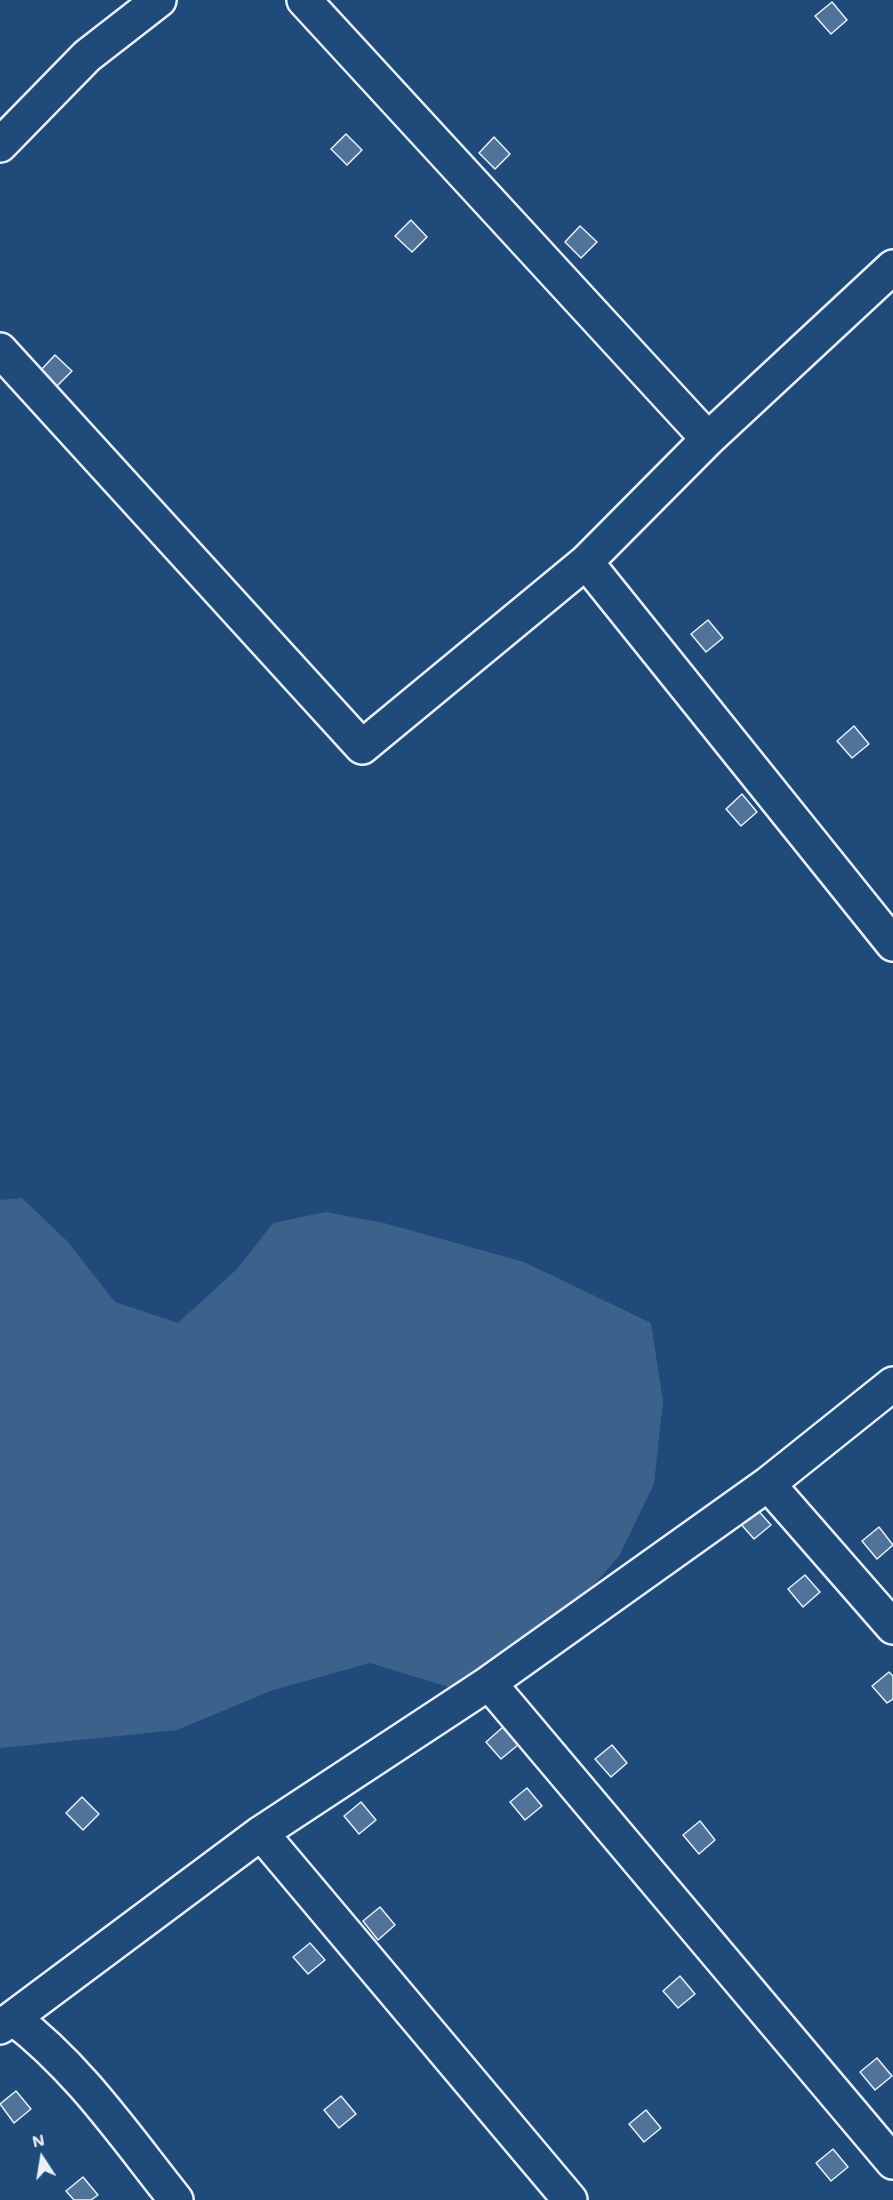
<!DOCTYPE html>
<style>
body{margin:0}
#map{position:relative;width:893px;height:2200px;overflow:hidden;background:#1f4a7a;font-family:Mali,sans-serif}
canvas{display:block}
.north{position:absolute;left:12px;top:2128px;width:60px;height:60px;-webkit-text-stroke:4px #1f4a7a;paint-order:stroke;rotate:348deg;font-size:16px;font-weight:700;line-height:24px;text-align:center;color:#e8f1f8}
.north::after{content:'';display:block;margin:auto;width:21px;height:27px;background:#e8f1f8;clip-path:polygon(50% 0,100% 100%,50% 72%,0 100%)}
</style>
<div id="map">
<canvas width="893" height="2200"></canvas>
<div class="north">N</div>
</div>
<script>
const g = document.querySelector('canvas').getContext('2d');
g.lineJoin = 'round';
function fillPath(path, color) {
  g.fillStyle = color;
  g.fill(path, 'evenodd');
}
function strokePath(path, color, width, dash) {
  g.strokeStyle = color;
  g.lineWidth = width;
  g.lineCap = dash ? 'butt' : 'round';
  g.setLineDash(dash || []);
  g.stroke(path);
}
fillPath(new Path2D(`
 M22 1198 67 1241 115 1302 178 1323 238 1268 273 1223 326 1212 384 1223 524 1262 651 1323 663 1401 654 1484 619 1556 578 1603 452 1688 370 1663 273 1690 177 1730 0 1748V1200Z`), '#3c628c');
const building = new Path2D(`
 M832 2 847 20 831 34 815 16Z
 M346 134 362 150 347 165 331 149Z
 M494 137 510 154 495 169 479 153Z
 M411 220 427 237 412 252 395 236Z
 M580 226 597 242 581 258 565 242Z
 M55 355 72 371 56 387 40 371Z
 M708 620 723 638 706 652 691 634Z
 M854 726 869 744 852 758 837 741Z
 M742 794 757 812 741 826 726 809Z
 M756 1508 771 1525 754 1539 739 1522Z
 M879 1527 893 1545 877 1559 862 1541Z
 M805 1575 820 1592 803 1607 788 1589Z
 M889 1672 893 1676V1699L887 1703 872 1686Z
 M503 1727 518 1745 501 1759 486 1742Z
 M612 1745 627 1763 611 1777 595 1759Z
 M527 1788 542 1806 525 1820 510 1802Z
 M82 1797 99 1814 83 1830 66 1813Z
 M361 1802 376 1820 359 1834 344 1816Z
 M700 1821 715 1840 699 1854 683 1835Z
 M380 1907 395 1925 378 1940 363 1921Z
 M310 1943 325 1960 308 1974 293 1957Z
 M680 1976 695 1994 678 2008 663 1991Z
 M877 2058 892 2076 875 2090 860 2072Z
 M16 2091 31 2109 14 2123 0 2104Z
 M341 2096 356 2114 339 2128 324 2110Z
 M646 2110 661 2128 644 2142 629 2124Z
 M833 2149 848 2167 831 2181 816 2163Z
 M83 2177 98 2195 91 2200H74L66 2191Z`);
fillPath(building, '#517399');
strokePath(building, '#e8f1f8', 1.5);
const minor = new Path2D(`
 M304 0 708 439
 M0 145 87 56 159 0
 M0 350 362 747 586 562 708 439 893 267
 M586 562 893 944
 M768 1484 893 1627
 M489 1683 893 2162
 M261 1833 570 2200
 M13 2018 261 1833 489 1683 768 1484 893 1384
 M0 2027 13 2018C78 2067 125 2136 176 2200`);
strokePath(minor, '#e8f1f8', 38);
strokePath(minor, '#1f4a7a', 33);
</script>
